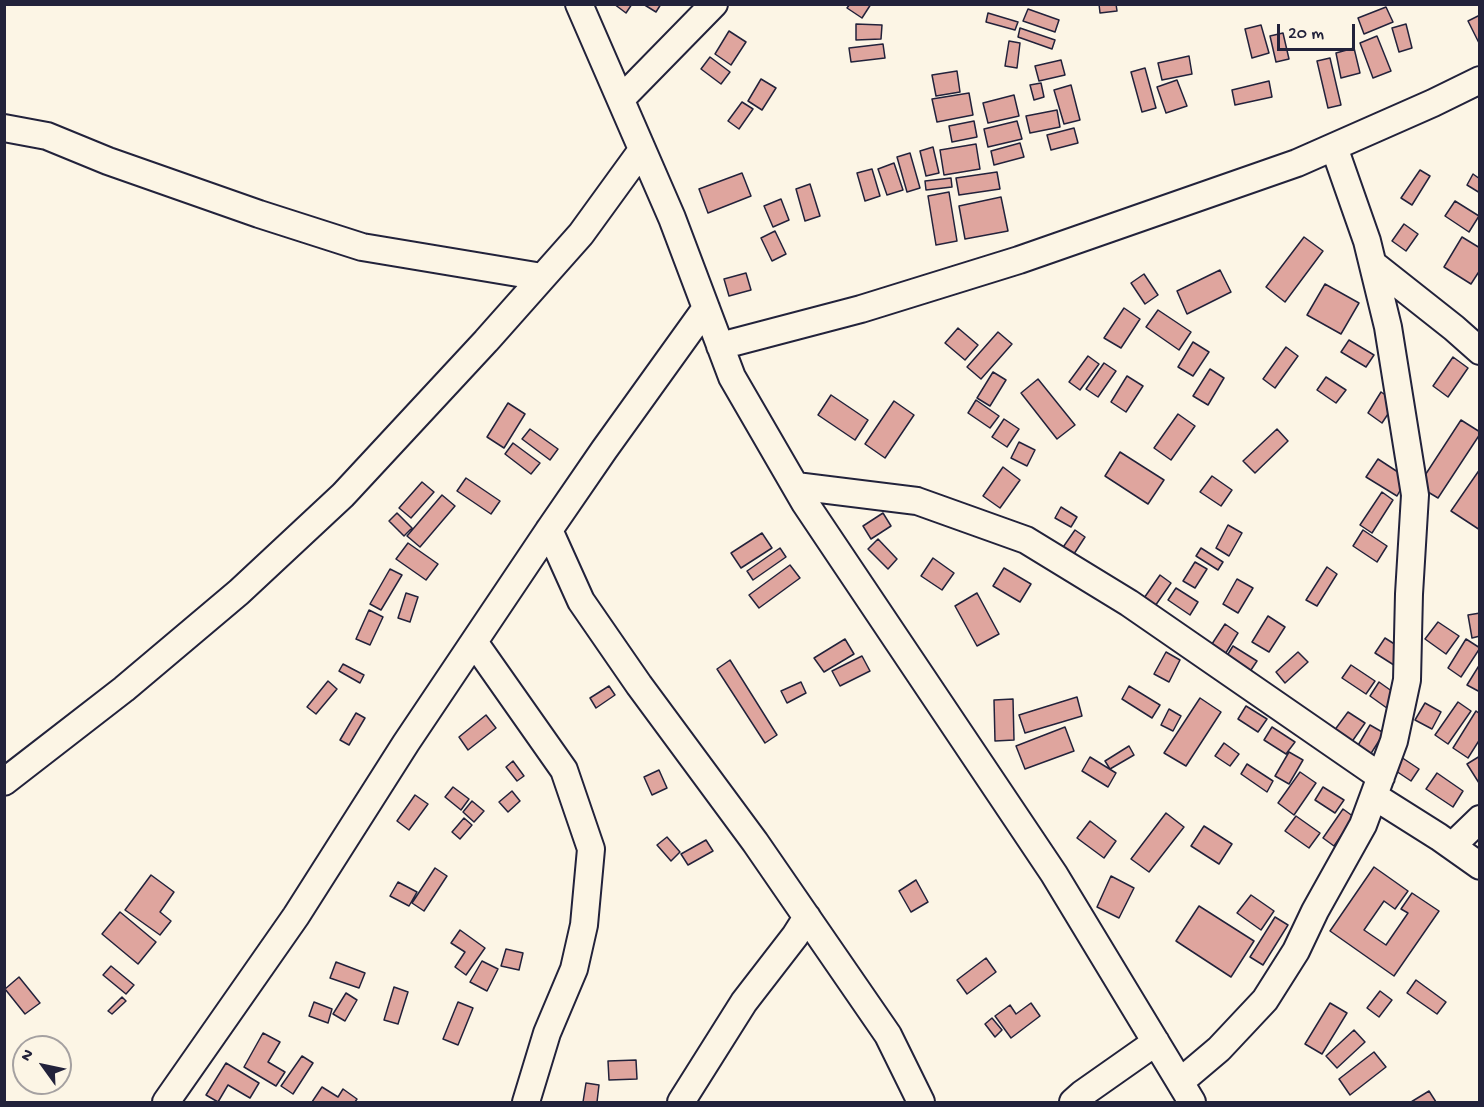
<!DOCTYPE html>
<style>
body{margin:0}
#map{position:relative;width:1484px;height:1107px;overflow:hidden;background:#fcf5e5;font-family:"Gochi Hand",sans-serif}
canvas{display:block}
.frame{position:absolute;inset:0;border:6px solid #22223b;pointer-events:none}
.north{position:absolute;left:12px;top:1035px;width:60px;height:60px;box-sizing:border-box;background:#fcf5e5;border:2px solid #a5a1a1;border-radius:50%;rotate:303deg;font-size:16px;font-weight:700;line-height:24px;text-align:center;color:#22223b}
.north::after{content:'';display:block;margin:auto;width:21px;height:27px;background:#22223b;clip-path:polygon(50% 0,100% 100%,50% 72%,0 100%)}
.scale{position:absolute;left:1277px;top:24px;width:78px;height:27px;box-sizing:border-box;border:3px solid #22223b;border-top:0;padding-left:8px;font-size:18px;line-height:21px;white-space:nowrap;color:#22223b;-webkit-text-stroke:4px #fcf5e5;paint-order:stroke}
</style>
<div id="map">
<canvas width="1484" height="1107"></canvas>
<div class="frame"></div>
<div class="north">N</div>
<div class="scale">20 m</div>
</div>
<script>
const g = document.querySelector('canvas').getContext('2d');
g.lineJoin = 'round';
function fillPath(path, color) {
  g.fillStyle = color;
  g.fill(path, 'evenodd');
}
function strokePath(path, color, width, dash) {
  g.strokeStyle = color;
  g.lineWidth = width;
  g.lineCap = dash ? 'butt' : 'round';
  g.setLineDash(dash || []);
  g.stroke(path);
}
const building = new Path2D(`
 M614 4H632L626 13Z
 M643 4H661L656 12Z
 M850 4H871L862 18 847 8Z
 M1099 4H1116L1117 11 1100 13Z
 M1386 7 1393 22 1364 34 1358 18Z
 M1028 9 1059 20 1055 32 1023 21Z
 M988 13 1018 22 1015 30 986 22Z
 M1480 15V45L1468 21Z
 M856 24 882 25 881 39 856 40Z
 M1406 24 1412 48 1399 52 1392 28Z
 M1261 25 1269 53 1252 58 1245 29Z
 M1020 28 1055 40 1052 49 1018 37Z
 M729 31 746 42 731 65 715 54Z
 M1283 33 1289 59 1276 62 1270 36Z
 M1377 36 1391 71 1373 78 1360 43Z
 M1009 41 1020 43 1017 68 1005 66Z
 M883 44 885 58 851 62 849 48Z
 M1354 48 1360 73 1341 78 1336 53Z
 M1189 56 1192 74 1162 80 1158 63Z
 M710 57 730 72 721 84 701 69Z
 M1330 58 1341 105 1328 108 1317 61Z
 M1061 60 1065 75 1039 81 1035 66Z
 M1145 68 1156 108 1142 112 1131 72Z
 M957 71 960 92 936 96 932 75Z
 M761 79 776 88 762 110 748 101Z
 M1177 80 1187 106 1166 113 1157 87Z
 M1269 81 1272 97 1235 105 1232 90Z
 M1041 83 1044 97 1034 100 1030 85Z
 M1071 85 1080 120 1064 124 1054 90Z
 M969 93 973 115 937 122 932 99Z
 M1014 95 1019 116 988 123 983 103Z
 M742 102 753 109 739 129 728 121Z
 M1057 110 1060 127 1030 133 1026 116Z
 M974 121 977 137 952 142 949 126Z
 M1017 121 1022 139 988 147 984 129Z
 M1074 128 1078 143 1051 150 1047 135Z
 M1020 143 1024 157 994 165 991 151Z
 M976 144 980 169 944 175 940 150Z
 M933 147 939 173 926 176 920 151Z
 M910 153 920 188 907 192 897 157Z
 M894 163 903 190 887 195 878 169Z
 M872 169 880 196 865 201 857 173Z
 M1420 170 1430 176 1412 205 1401 198Z
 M997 172 1000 189 959 195 956 178Z
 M742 173 751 196 708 213 699 189Z
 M1473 174 1480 179V193L1467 185Z
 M951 178 952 187 926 190 925 181Z
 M810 184 820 216 805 221 796 189Z
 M949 192 957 241 936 245 928 196Z
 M1001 197 1008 231 965 239 959 206Z
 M781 199 789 220 773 227 764 206Z
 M1455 201 1479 216 1469 232 1445 216Z
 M1404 224 1418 234 1406 251 1392 241Z
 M775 231 786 254 772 261 761 238Z
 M1304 237 1323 251 1285 302 1266 287Z
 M1462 237 1480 248V270L1471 284 1444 267Z
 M1220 270 1231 292 1187 314 1177 291Z
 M746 273 751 290 729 296 724 279Z
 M1144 274 1158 295 1145 304 1131 283Z
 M1325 284 1359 303 1341 334 1307 315Z
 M1124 308 1140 319 1121 348 1104 338Z
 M1158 310 1191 332 1179 350 1146 327Z
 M958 328 978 345 965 360 945 343Z
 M998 332 1012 344 981 379 967 367Z
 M1349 340 1374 355 1366 367 1341 352Z
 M1193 342 1209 352 1193 376 1178 367Z
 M1286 347 1298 356 1275 388 1263 379Z
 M1088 356 1099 364 1080 390 1069 382Z
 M1453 357 1468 368 1448 397 1433 386Z
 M1104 363 1116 371 1098 397 1086 389Z
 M1210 369 1224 378 1208 405 1193 396Z
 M993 372 1006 380 990 406 977 398Z
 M1127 376 1143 386 1126 412 1111 402Z
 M1326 377 1346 390 1336 403 1317 390Z
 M1038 379 1075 425 1057 439 1021 393Z
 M1381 392 1396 402 1382 423 1368 413Z
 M831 395 868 420 855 440 818 415Z
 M976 400 999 416 990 428 968 413Z
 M894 401 914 415 885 458 865 444Z
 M508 403 525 414 504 448 487 437Z
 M1178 414 1195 426 1171 460 1154 448Z
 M1004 419 1019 429 1007 447 992 437Z
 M1461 420 1480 432V434L1438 498 1418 486Z
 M530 429 558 449 550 460 522 439Z
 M1277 429 1288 441 1255 473 1243 461Z
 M1019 442 1035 450 1027 466 1011 458Z
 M513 443 540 463 531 474 505 454Z
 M1120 452 1164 480 1148 504 1105 476Z
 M1378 459 1407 478 1397 496 1366 477Z
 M1003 467 1020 480 1000 508 983 496Z
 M1480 469V530L1451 511Z
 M1212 476 1232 490 1221 506 1200 492Z
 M466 478 500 501 491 514 457 491Z
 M422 482 434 492 411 518 399 508Z
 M1382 492 1393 500 1372 533 1360 525Z
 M442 495 455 506 420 547 407 536Z
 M1061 507 1077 517 1071 527 1055 518Z
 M397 513 412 528 404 536 389 521Z
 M883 513 891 526 871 539 863 526Z
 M1228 525 1242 533 1229 556 1216 548Z
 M1075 530 1085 537 1070 560 1059 553Z
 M1363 530 1387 546 1377 562 1353 546Z
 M762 533 772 548 741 568 731 553Z
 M878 539 897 559 888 569 868 549Z
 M408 543 438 564 426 580 396 559Z
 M780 548 786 557 753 580 747 571Z
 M1201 548 1223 562 1218 570 1196 556Z
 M933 558 954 573 942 590 921 576Z
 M1195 562 1207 569 1195 588 1183 581Z
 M790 565 800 578 759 608 749 595Z
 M1327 567 1337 574 1317 606 1306 600Z
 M1004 568 1031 584 1020 602 993 586Z
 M390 569 402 575 381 610 370 604Z
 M1160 575 1171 583 1153 609 1142 601Z
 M1237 579 1253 588 1238 613 1223 604Z
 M1176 588 1198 602 1190 615 1168 600Z
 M406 593 418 597 410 622 398 618Z
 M977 593 999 634 977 646 955 606Z
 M369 610 383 617 370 645 356 639Z
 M1480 613V636L1472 638 1468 615Z
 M1268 616 1285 627 1269 652 1252 642Z
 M1438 622 1459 636 1446 654 1425 639Z
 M1225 624 1238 633 1224 656 1210 647Z
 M1385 638 1407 652 1397 667 1375 653Z
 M845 639 854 654 824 672 814 658Z
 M1466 639 1480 648 1461 677 1448 668Z
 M1233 646 1257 661 1249 673 1225 659Z
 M1166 652 1180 660 1169 682 1154 674Z
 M1298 652 1308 662 1285 683 1276 672Z
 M862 656 870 671 840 686 832 671Z
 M730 660 777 735 765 743 717 669Z
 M343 664 364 675 360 683 339 671Z
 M1480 664V692L1467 685Z
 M1351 665 1375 681 1366 694 1342 678Z
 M328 681 337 689 316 714 307 707Z
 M801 682 806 693 787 703 781 691Z
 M1379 682 1400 697 1391 711 1370 696Z
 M609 686 615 695 596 708 590 698Z
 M1129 686 1160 705 1152 718 1122 699Z
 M1077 697 1082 716 1025 733 1019 715Z
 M1200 698 1221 712 1186 766 1164 753Z
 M1013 699 1014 740 995 741 994 700Z
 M1458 702 1471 711 1448 744 1435 735Z
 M1425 703 1441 712 1432 729 1415 720Z
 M1246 706 1267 719 1258 732 1238 719Z
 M1169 709 1181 716 1173 731 1161 725Z
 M1476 711 1480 714V739L1468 758 1453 748Z
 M1348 712 1365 723 1351 743 1334 731Z
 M356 713 365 718 349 745 340 740Z
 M486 715 496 728 468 750 459 737Z
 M1370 725 1384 733 1370 755 1357 747Z
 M1065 727 1074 751 1025 769 1016 746Z
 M1272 727 1295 742 1286 754 1264 740Z
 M1224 743 1239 754 1230 766 1215 756Z
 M1129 746 1134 755 1110 769 1105 761Z
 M1289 752 1303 760 1289 784 1275 776Z
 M1398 755 1419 769 1411 781 1390 767Z
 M1480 756V783H1479L1467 764Z
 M1090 757 1116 773 1108 787 1082 771Z
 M513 761 524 776 517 781 506 767Z
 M1247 764 1273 781 1267 792 1241 774Z
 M659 770 667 788 652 795 644 777Z
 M1300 772 1316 783 1294 815 1278 803Z
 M1437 773 1463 791 1453 807 1426 789Z
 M453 787 469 799 461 810 445 797Z
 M1323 787 1344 800 1335 813 1315 800Z
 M512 791 520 801 508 812 499 802Z
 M415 795 428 804 409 830 397 821Z
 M472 801 484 811 474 822 463 812Z
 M1343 809 1354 817 1334 846 1323 838Z
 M1166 813 1184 827 1149 872 1131 859Z
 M1296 816 1320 833 1309 848 1285 831Z
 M464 818 472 825 460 839 452 832Z
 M1090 821 1116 841 1104 858 1077 838Z
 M1204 826 1232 844 1219 864 1191 846Z
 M667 837 680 852 671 861 657 845Z
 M706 840 713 851 688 865 681 854Z
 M1374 867 1408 891 1395 909 1384 901 1364 930 1386 945 1408 913 1401 909 1412 893 1439 911 1394 976 1330 931Z
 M435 868 447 876 424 911 412 903Z
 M151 875 174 892 160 912 171 921 160 935 125 910Z
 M1111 876 1134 888 1119 918 1097 907Z
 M916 880 928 902 911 912 899 891Z
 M398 882 417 892 409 906 390 896Z
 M1251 895 1274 911 1261 930 1237 913Z
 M1199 906 1254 941 1231 977 1176 941Z
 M120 912 156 942 138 964 102 934Z
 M1275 917 1288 925 1263 965 1250 957Z
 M460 930 485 948 466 975 455 967 465 952 451 943Z
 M506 949 523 953 519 970 501 966Z
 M986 958 996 972 967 994 957 980Z
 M482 961 498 969 487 991 470 982Z
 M336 962 365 973 359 988 330 978Z
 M111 966 134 985 126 994 103 975Z
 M19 977 40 1003 25 1014 5 989Z
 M1416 980 1446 1002 1437 1014 1407 993Z
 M394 987 408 992 398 1024 384 1020Z
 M1380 991 1392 1000 1379 1017 1367 1008Z
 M346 993 357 1000 345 1021 333 1014Z
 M122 997 126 1001 112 1014 108 1011Z
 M314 1002 332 1009 328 1023 309 1016Z
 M458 1002 473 1008 458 1045 443 1039Z
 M1031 1003 1040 1016 1011 1038 995 1016 1010 1005 1016 1014Z
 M1330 1003 1347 1013 1322 1054 1305 1044Z
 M992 1018 1002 1030 995 1037 985 1024Z
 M1354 1030 1365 1042 1337 1068 1326 1056Z
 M263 1033 280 1042 268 1062 285 1072 276 1086 244 1067Z
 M1374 1052 1386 1067 1350 1095 1339 1079Z
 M302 1056 313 1063 293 1094 281 1086Z
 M636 1060 637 1079 609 1080 608 1061Z
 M226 1063 259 1083 250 1098 228 1085 218 1102 206 1095Z
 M586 1083 599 1085 597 1102H583Z
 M322 1087 338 1097 343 1089 357 1099 355 1102H312Z
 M1429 1091 1436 1102H1411Z`);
fillPath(building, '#dfa59e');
strokePath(building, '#22223b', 1.5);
const minor = new Path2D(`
 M579 4 672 218 732 377 805 503 1054 874 1192 1102
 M621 99 714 4
 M4 128 47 136 108 161 259 214 362 247 542 277
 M1373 264 1454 328 1480 351
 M720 346 861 309 1019 260 1297 163 1433 103 1480 80
 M796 486 917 501 1026 540 1129 603 1381 777
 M549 530 581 601 639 685 755 842 888 1035 921 1102
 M474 642 564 770 591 849 584 925 574 969 547 1033 526 1102
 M4 782 124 689 239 592 343 495 486 341 581 234 642 150
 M1374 796 1439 837 1480 866
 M1452 846 1480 819
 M1180 1082 1219 1049 1265 1000 1296 951 1315 911 1363 825 1394 741 1407 680 1409 594 1415 495 1388 327 1367 241 1334 147
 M166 1102 296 916 406 743 549 530 604 450 706 308
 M681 1102 744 1002 795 936 807 917
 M1073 1102 1082 1094 1156 1042`);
strokePath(minor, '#22223b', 30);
strokePath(minor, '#fcf5e5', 26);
</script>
